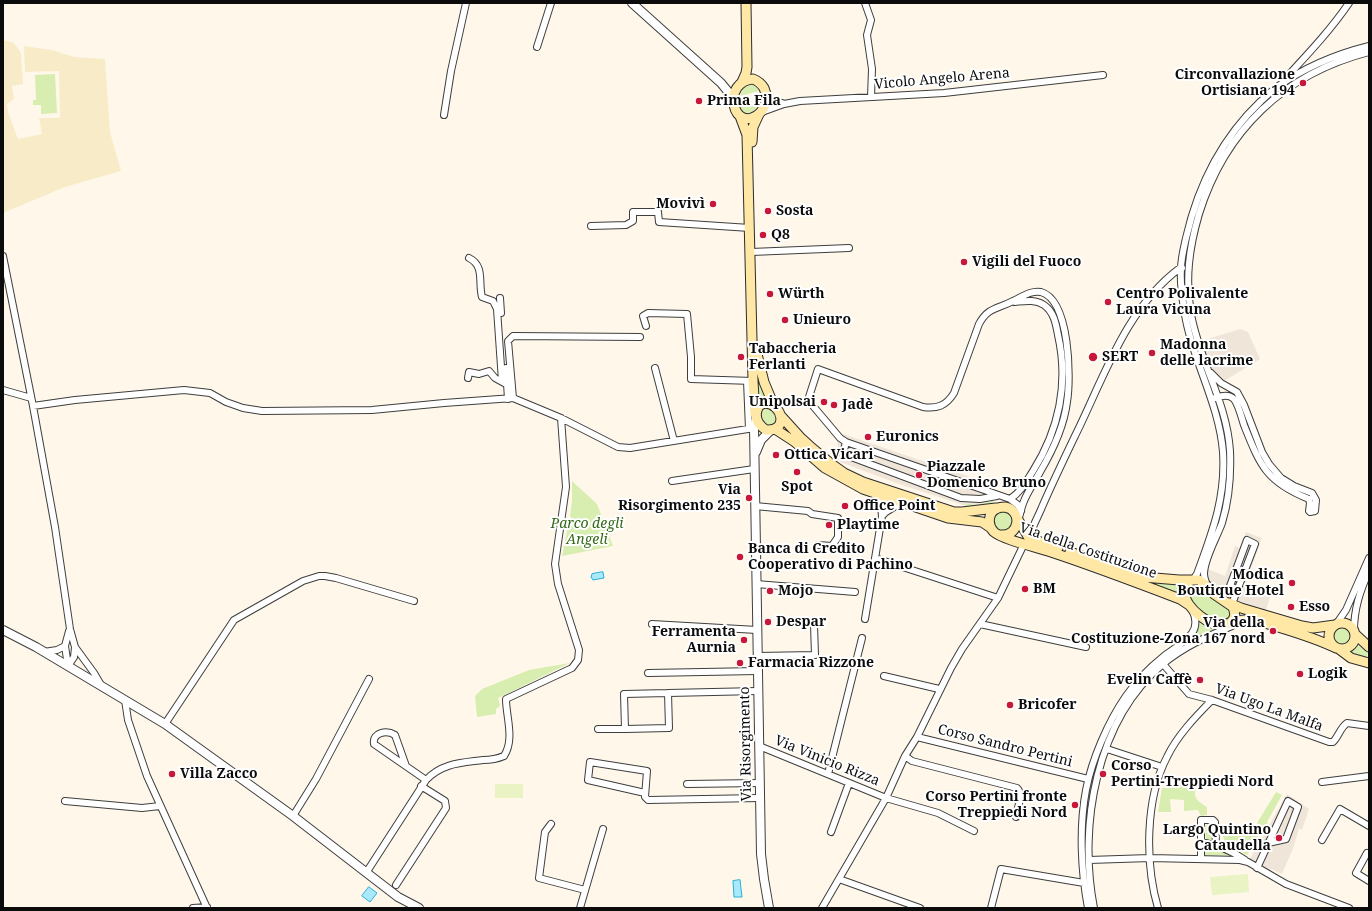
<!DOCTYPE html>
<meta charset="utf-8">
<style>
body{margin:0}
#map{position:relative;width:1372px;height:911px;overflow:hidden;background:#fff8ea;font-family:"Noto Serif",serif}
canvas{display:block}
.frame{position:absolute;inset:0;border:4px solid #0b0b0b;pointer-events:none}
</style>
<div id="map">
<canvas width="1372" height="911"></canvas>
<div class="frame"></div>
</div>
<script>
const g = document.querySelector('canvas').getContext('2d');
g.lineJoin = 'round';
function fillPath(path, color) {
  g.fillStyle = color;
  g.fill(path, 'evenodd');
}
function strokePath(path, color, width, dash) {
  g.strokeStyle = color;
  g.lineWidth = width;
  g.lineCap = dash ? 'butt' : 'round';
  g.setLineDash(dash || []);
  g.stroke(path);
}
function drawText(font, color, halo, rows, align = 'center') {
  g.font = font + ' "Noto Serif",serif';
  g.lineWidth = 4;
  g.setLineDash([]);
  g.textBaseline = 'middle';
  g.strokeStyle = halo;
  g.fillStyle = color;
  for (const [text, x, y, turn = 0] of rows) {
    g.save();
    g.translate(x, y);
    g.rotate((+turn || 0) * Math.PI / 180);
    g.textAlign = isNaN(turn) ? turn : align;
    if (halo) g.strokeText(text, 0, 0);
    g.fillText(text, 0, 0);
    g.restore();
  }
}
fillPath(new Path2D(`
 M3 40 14 43 21 53 23 84 12 86 14 99 7 104 8 112 18 139 42 134 39 118H60L59 71 25 72 24 46 52 50 74 57 105 59 110 132 121 171 65 187 3 213Z`), '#f7ecc7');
fillPath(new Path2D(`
 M55 74 57 113 41 114V105H33V100H36L35 75Z
 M749 85H754L759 91 740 96 744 88Z
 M739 104 758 106C754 111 751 113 745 113L740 109Z
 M757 373 768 399 759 402Z
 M766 409C772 409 776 414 776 420L773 425H768L761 417 763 410Z
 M572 481 597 504 613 546 562 556 568 526 570 523 571 518 570 515 572 502Z
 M992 501 994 502V504L963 510 967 503 976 505Z
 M993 521a10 10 0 1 1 20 0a10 10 0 1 1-20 0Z
 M1145 581 1183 584 1182 596Z
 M1196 582 1230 608 1231 617C1229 619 1226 621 1223 622 1211 622 1192 607 1189 596 1188 593 1189 589 1189 586Z
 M1200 620 1218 628 1198 637 1197 634Z
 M1332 636a11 11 0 1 1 22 0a11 11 0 1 1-22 0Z
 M1359 644 1369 651 1366 659 1349 652 1355 649Z
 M570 663 498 698 500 706 496 709V714L477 717 475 696 482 689 529 670Z
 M1190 785 1197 788C1191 798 1200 802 1207 807V815L1201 816 1198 810 1184 811V800L1170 799 1171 812H1158L1162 788Z
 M1276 792 1282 795 1267 822 1268 823 1265 829 1257 823Z
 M1208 823H1212L1213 841 1206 840 1205 827Z
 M1261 832 1247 855 1225 843 1222 833Z
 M1204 847 1233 856 1205 855Z`), '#d8edb0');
fillPath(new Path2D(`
 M495 784H523V798H495Z
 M1248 874 1249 892 1212 895 1210 877Z`), '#e9f3c3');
fillPath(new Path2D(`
 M1240 329 1248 332 1260 359 1221 383 1208 369 1198 342Z
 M840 433 994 485 987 502 976 505 967 503 966 506 899 484 840 462 837 441Z
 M1246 532 1262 538 1246 583 1272 592 1264 615 1210 590 1205 568 1225 576 1235 546 1240 548Z
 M1287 794 1309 809 1302 830 1299 828 1294 846 1282 874 1271 869 1268 874 1248 862Z`), '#efe6d9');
const water = new Path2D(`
 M603 572 604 578 593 580 591 577 592 574Z
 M740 880 742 897H734L733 881Z
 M369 887 377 893 370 902 362 896Z`);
fillPath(water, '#a9e9fc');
strokePath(water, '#2aadd9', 1);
const minor = new Path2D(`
 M865 3 871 20 867 35 872 69 871 97
 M537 47 551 3
 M1283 81C1306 56 1330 31 1349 3
 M766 94C771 100 774 102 782 103
 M762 112 784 104 800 101 944 93 1103 75
 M444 115 451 71 466 3
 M591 226 626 225 633 221V212H658L659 222 750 228
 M751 252 849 248
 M3 256 33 406 55 527 70 629 75 647 94 673 101 685
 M469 258C485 266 478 282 482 297L493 301 497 309 502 381
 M500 298 501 313
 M646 326 643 316 648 313 687 314 691 357V379L753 381
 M506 368 508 399
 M655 368 674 441
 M1211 373 1221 383 1237 392 1244 405 1262 452 1269 464 1281 478 1294 486 1312 493 1316 500 1315 511 1310 512 1309 511 1310 503 1309 499C1266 482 1260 465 1244 425 1241 416 1239 406 1234 399 1228 394 1222 396 1215 398
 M468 378 469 372 479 374 489 371 495 378 504 383
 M747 381 749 429
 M3 390 31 398
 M513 398 508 341 513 336 640 337
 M33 406 75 400 184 390 210 393 226 402 243 408 262 411 372 410 444 403 513 398 561 418 618 447 630 448 754 428
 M846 442 843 454 961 498 980 499 997 496
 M672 481 754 469
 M1010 499C1021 492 1026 482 1033 471 1059 430 1069 383 1058 335 1056 324 1054 312 1044 305 1035 299 1025 301 1015 302
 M755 506 808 511 812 514 838 518V537L832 546 818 545
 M882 516 886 512 902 502
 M1018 521C1020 515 1021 508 1024 501 1028 491 1035 481 1040 472 1053 450 1064 427 1067 402 1071 378 1070 300 1041 292 1031 290 1022 297 1013 301 998 309 988 307 979 324L954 393C946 406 937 409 923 407L818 369 808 400 840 438 846 442 1010 499 1018 505 1021 511
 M1029 538C1032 527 1038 517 1042 507 1052 484 1063 461 1074 438 1104 378 1125 309 1180 268H1182
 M875 558 998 598
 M1193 580 1197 574C1212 533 1226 498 1223 452 1219 402 1191 358 1184 309 1182 296 1180 282 1181 269 1181 259 1184 247 1186 238 1198 186 1222 138 1261 101 1266 97 1271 91 1277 87 1305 67 1337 54 1369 46
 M756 584 855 592
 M1207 586C1206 582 1204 578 1204 574 1204 559 1217 537 1222 523 1229 500 1231 475 1230 451 1227 402 1199 361 1191 314 1185 279 1189 248 1199 214 1225 130 1284 74 1369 52
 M1232 604 1255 544 1247 540 1230 586 1238 590
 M865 619 882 516 881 506 876 493
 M1337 623 1346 610 1369 558
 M652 624 757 630
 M980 624 1086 647
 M1354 631C1354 609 1360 591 1369 571
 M65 646 68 666
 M44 652 57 650 65 646 69 631
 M757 656 815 655 814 625
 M1163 664 1189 694 1212 700 1329 742H1333C1339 736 1340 728 1347 723L1369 726
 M68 666 74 657 75 647
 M648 673 758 671
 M884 676 939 689
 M668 693 624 694 625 729 669 728 668 693 758 691
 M125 700 128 720 147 776 207 908
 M165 724 234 620 303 581 319 576H325L336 578 414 601
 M598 729H625
 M917 737 1088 779
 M759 746 886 798 938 813 974 831
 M1107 749 1162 767
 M905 756 912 761 1017 788C1024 794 1017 808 1016 817
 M406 766 395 735C387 730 372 732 374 744L426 780
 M828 774 862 638
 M1322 782 1369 776
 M687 784 760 783
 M645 793 588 780 590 762 647 771 645 797 648 800 760 798
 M65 801 142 808 160 806
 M293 816 316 779 369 679
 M551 824 545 832 539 878 585 890
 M831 832 849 783
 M1322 840 1340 809 1369 826
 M1201 842C1218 845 1231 850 1245 860
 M1367 853 1356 873 1369 881
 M1201 859V820H1213L1215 822 1216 844
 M1089 860 1150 858 1240 860 1248 862 1286 884 1349 908
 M1257 868 1288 801 1298 807 1286 839 1268 843
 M366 873 426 780C442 763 461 763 483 760 490 760 497 759 504 756 515 739 506 717 506 699L572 668 578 660 579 650 558 584 555 564 566 487 561 418
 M839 879 920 908
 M396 885 446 808 445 801 421 786
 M193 908 207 907
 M580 908 603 829
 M822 908 886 798 905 756 917 737 951 668 962 649 998 598 1024 544
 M991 908 1001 869 1084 883
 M1088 908C1081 871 1079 827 1086 790 1092 759 1108 722 1126 696 1137 680 1149 668 1164 656 1173 649 1185 643 1192 633 1197 627 1196 617 1192 610
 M1094 908C1078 826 1096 720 1163 664 1183 647 1208 636 1232 626
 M1158 908C1145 864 1145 799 1167 757 1177 736 1195 717 1212 700`);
const tertiary = new Path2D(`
 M632 3 721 83 730 94 733 100
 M756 418 754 428 761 854 764 879 769 908
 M756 452 761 440 771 430
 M3 630 36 647 165 724 293 816 398 897 419 908`);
const secondary = new Path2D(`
 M753 79C758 81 761 83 764 88 775 113 740 133 734 105 731 92 739 80 753 79Z
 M742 82 746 73 747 67 746 3
 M740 116 747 135 753 381 755 414
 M752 142 753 127 759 114
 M757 354 764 382 774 406
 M764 403C783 403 789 432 766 430 757 424 753 416 759 406Z
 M781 416 800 437 812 448 830 463 844 473 863 482 954 512H962L996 508
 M775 429 795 442 825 468 863 489 948 518 982 522 991 528
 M1017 518 1029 538 1058 548
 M1000 535C1020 537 1023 510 1005 507 1002 507 999 507 996 509 988 513 987 525 994 532 1003 540 1041 548 1054 553 1096 567 1138 583 1180 599L1189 605
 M1070 552 1143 577 1179 580H1199L1207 586 1214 594 1233 607C1235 613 1236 617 1231 622
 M1191 580C1173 595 1197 617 1212 623 1226 628 1238 618 1251 620 1260 621 1269 624 1278 627 1298 633 1317 639 1336 648
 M1229 603 1241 608 1302 626 1313 628 1335 625
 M1329 636a13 13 0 1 1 26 0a13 13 0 1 1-26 0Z
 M1355 634 1369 647
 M1339 649 1351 658 1369 663`);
strokePath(minor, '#3e3e3e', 8);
strokePath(tertiary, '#3e3e3e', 10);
strokePath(secondary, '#2d2d2d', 11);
strokePath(minor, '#fff', 6);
strokePath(tertiary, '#fff', 8);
strokePath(secondary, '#ffe8a5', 9);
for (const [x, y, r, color] of [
 [1303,83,4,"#c7183a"],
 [699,101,4,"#c7183a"],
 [713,204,4,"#c7183a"],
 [768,211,4,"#c7183a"],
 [763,235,4,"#c7183a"],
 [964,262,4,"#c7183a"],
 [770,294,4,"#c7183a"],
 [1108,302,4,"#c7183a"],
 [785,320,4,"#c7183a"],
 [1152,353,4,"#c7183a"],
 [741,357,4,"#c7183a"],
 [1093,357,5,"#c7183a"],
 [824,402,4,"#c7183a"],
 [834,405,4,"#c7183a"],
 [868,437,4,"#c7183a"],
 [776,455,4,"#c7183a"],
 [797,472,4,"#c7183a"],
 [919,475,4,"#c7183a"],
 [749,498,4,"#c7183a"],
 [845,506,4,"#c7183a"],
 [829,525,4,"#c7183a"],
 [740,557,4,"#c7183a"],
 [1292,583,4,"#c7183a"],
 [1025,589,4,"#c7183a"],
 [770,591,4,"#c7183a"],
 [1291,607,4,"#c7183a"],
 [768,622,4,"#c7183a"],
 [1273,631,4,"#c7183a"],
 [744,640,4,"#c7183a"],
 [740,663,4,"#c7183a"],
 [1300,674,4,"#c7183a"],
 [1200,680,4,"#c7183a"],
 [1010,705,4,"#c7183a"],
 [172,774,4,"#c7183a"],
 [1103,774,4,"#c7183a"],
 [1075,805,4,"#c7183a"],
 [1279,838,4,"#c7183a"]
]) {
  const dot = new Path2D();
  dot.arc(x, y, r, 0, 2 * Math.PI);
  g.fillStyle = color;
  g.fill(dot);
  strokePath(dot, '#fff', 1.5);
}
drawText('bold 14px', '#0b0b0b', '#fff', [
 ["Circonvallazione",1295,75,"right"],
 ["Ortisiana 194",1295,91,"right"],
 ["Prima Fila",707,101],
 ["Movivì",705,204,"right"],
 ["Sosta",776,211],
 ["Q8",771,235],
 ["Vigili del Fuoco",972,262],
 ["Würth",778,294],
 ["Centro Polivalente",1116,294],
 ["Laura Vicuna",1116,310],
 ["Unieuro",793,320],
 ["Madonna",1160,345],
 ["delle lacrime",1160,361],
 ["Tabaccheria",749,349],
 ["Ferlanti",749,365],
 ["SERT",1102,357],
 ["Unipolsai",816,402,"right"],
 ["Jadè",842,405],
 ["Euronics",876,437],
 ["Ottica Vicari",784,455],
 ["Piazzale",927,467],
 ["Domenico Bruno",927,483],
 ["Spot",797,487,"center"],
 ["Via",741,490,"right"],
 ["Risorgimento 235",741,506,"right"],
 ["Office Point",853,506],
 ["Playtime",837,525],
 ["Banca di Credito",748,549],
 ["Cooperativo di Pachino",748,565],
 ["Modica",1284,575,"right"],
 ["Boutique Hotel",1284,591,"right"],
 ["BM",1033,589],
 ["Mojo",778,591],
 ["Esso",1299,607],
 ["Despar",776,622],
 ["Via della",1265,623,"right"],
 ["Costituzione-Zona 167 nord",1265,639,"right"],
 ["Ferramenta",736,632,"right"],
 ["Aurnia",736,648,"right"],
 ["Farmacia Rizzone",748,663],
 ["Logik",1308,674],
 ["Evelin Caffè",1192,680,"right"],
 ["Bricofer",1018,705],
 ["Corso",1111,766],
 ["Pertini-Treppiedi Nord",1111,782],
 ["Villa Zacco",180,774],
 ["Corso Pertini fronte",1067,797,"right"],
 ["Treppiedi Nord",1067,813,"right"],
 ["Largo Quintino",1271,830,"right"],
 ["Cataudella",1271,846,"right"]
], 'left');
drawText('14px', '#0b0b0b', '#fff', [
 ["Vicolo Angelo Arena",942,79,-5],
 ["Via della Costituzione",1088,551,19],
 ["Via Ugo La Malfa",1269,708,20],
 ["Via Risorgimento",746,744,-91],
 ["Corso Sandro Pertini",1005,746,14],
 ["Via Vinicio Rizza",827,761,22]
]);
drawText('italic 14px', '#336817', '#fff', [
 ["Parco degli",587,524],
 ["Angeli",587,540]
]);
</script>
